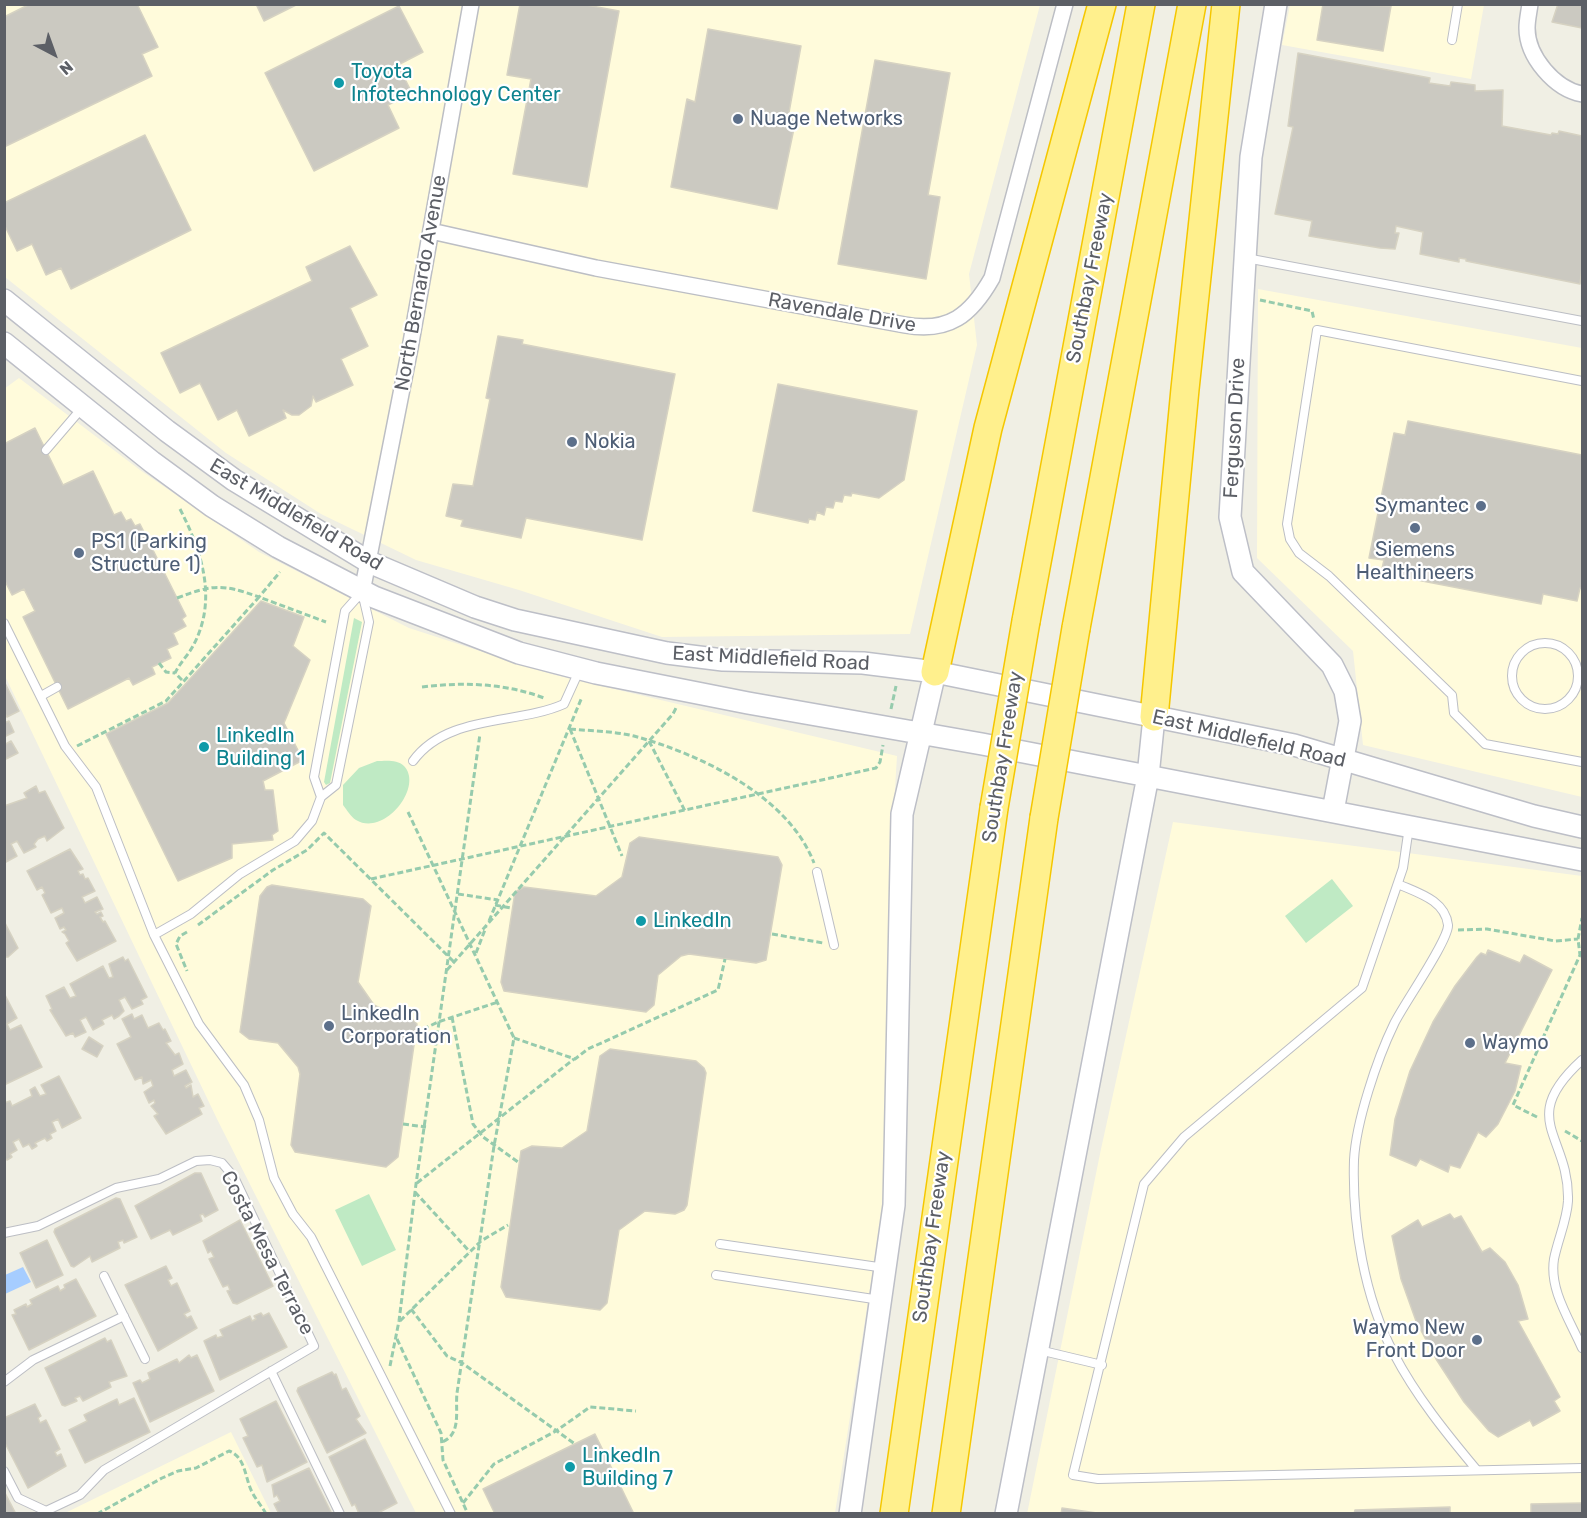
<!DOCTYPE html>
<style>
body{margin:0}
#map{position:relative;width:1587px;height:1518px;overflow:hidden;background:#f0efe4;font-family:Rubik,sans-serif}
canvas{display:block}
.frame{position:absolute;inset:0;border:6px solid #5c5f66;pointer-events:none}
.north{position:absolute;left:24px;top:24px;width:60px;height:60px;-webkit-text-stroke:4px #fff;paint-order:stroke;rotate:139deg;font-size:16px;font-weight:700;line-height:24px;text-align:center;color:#5c5f66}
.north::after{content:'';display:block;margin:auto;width:21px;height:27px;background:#5c5f66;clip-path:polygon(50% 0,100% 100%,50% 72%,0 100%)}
</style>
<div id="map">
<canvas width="1587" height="1518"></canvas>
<div class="frame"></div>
<div class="north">N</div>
</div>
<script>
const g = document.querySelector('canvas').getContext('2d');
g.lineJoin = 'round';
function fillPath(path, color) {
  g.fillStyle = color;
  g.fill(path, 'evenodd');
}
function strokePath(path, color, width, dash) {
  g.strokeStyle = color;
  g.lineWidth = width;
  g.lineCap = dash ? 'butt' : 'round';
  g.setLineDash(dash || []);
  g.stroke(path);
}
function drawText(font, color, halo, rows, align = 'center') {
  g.font = font + ' Rubik,sans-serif';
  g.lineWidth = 4.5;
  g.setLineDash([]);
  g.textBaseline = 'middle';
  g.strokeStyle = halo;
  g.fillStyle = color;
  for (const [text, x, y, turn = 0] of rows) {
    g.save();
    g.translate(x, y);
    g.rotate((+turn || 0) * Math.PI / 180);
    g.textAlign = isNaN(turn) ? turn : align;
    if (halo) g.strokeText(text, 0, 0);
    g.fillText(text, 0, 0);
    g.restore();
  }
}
fillPath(new Path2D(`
 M4 5H1040L969 274 977 345 910 634 662 637 519 590 416 560 321 514 226 453 5 277Z
 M1290 5H1484L1471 79 1282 45Z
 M1258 289 1582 348V797L1363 745 1353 651 1257 558Z
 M19 378 140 470 259 552 409 628 551 674 897 756 894 805 889 1107 883 1205 835 1513H416L218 1121 5 676 4 389Z
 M1173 822 1582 876V1513L1027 1514 1101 1149Z
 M231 1432 271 1513H65Z`), '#fffbdb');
fillPath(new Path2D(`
 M354 618 362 622 330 783 326 785 324 782Z
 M377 761C385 761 397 759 404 766 424 787 384 837 356 820 351 817 347 810 343 805V785L359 768Z
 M1332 879 1353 906 1306 943 1285 916Z
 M369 1194 396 1250 362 1266 335 1210Z`), '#bfeac4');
fillPath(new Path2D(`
 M23 1267 31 1282 5 1294V1275Z`), '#a6cdff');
const building = new Path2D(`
 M30 4H137L158 47 142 54 152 76 4 147V17Z
 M256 4H298L264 21Z
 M520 4H581L619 11 587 187 513 174 531 79 507 75Z
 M1323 4 1391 6 1383 51 1317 40Z
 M1582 4V28L1552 22 1558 4Z
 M399 6 423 52 398 65 412 93 388 105 399 128 314 171 265 73Z
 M708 29 801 46 788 118 796 119 777 209 671 187 687 99 695 102Z
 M1298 53 1430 78 1429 83 1450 86 1451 82 1475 85V91L1503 90 1502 126 1551 135 1552 133 1558 134 1559 131 1582 136V267L1580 284 1466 261V259L1459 258V262L1420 254 1423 232 1396 226 1395 233H1399L1395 249 1380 248 1309 236 1312 221 1275 214 1293 127 1288 126Z
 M875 60 950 73 928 195 940 197 926 279 838 264Z
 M145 135 191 230 71 289 61 268 46 275 32 244 17 251 4 224V203Z
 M350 246 377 295 350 308 368 346 341 359 353 385 316 402 313 396 311 406 299 415H292L283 410 286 418 249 436 237 410 218 420 200 383 180 393 161 353 312 281 306 267Z
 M498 336 523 340 522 344 675 374 642 540 526 518 521 538 461 526 463 520 446 516 453 484 473 486 490 399 486 398Z
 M778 384 917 411 904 480 879 498 852 493 851 496 844 495 842 502 835 501 833 508 826 507 824 515 817 512 815 520 809 519 808 523 753 511Z
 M1408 421 1582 455V589L1580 588 1577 601 1543 594 1541 604 1381 573 1384 560 1369 558 1394 433 1405 435Z
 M35 428 63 485 93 471 114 515 121 512 126 521 131 519 135 526 140 524 186 616 182 619 186 626 173 633 178 644 167 649 171 658 152 667 155 674 133 685 129 678 68 709 23 617 35 611 24 589 12 595 4 579V444Z
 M261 601 304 617 293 646 310 660 284 723 303 760 263 781 265 790H273L278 831 272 835 273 840 232 844V858L178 881 106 734 168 703Z
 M4 681 19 711 7 717 4 712Z
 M9 721 14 732 4 737V723Z
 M11 741 18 753 4 760V745Z
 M36 786 39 793 45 791 64 828 47 841 45 836 38 839 34 844 36 847 24 853 17 841 11 844 17 856 6 862 4 806 27 798 24 793Z
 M639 837 778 857 782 865 766 960 756 963 689 954 681 956 658 975 654 1005 646 1012 504 991 501 982 515 892 524 887 596 896 622 877 630 843Z
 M70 849 83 869 78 871 80 875 83 874 85 879 88 878 95 891 82 897 85 903 97 897 103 909 95 912 97 914 101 912 103 916 100 917 103 922 105 921 116 941 77 961 66 943 69 941 65 934 62 932 66 930 64 927 60 929 55 918 64 913 62 908 51 913 42 895 45 893 42 887 37 890 27 871Z
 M272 885 363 899 371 906 358 982 374 1005 382 1009 406 1013 417 1024 398 1157 386 1167 295 1152 291 1145 300 1074 298 1067 278 1043 249 1039 240 1032 260 896 267 887Z
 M4 921 18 948 8 957H4Z
 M1488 950 1520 963 1524 955 1552 970 1505 1063 1521 1066 1515 1091 1498 1124 1486 1137 1478 1132 1460 1168 1450 1165 1448 1172 1420 1159 1416 1166 1390 1155 1395 1119 1410 1071 1433 1022 1455 986 1477 957 1481 953 1486 955Z
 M123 957 125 961 128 959 147 997 141 1000 143 1004 132 1009 125 997 119 1000 124 1011 119 1016 114 1019 112 1015 102 1020 104 1024 93 1030 86 1017 80 1020 86 1032 75 1037 73 1033 66 1036 50 1010 52 1009 46 996 64 987 70 998 76 996 70 984 103 966 109 978 113 977 109 964Z
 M4 993 17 1018 7 1024 10 1030 21 1025 42 1067 4 1085Z
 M132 1014 134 1019 142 1015 148 1028 159 1023 163 1030 165 1029 171 1041 166 1043 175 1055 179 1053 183 1064 172 1070 174 1076 186 1070 192 1082 185 1086 186 1088 191 1085 193 1097 198 1094 204 1106 199 1108 202 1114 166 1134 154 1116 158 1114 151 1106 155 1103 154 1100 149 1103 144 1092 153 1086 151 1080 143 1084 142 1077 135 1080 117 1044 131 1037 122 1019Z
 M89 1037 103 1046 97 1057 82 1049Z
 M610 1049 696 1061 704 1068 706 1073 687 1205 684 1210 675 1214 645 1211 619 1230 607 1303 600 1310 506 1297 501 1287 521 1151 532 1146 562 1148 587 1131 600 1056Z
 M59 1076 81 1118 62 1128 58 1119 52 1122 56 1131 50 1134 52 1138 47 1141 45 1138 35 1143 37 1146 32 1149 29 1144 23 1147 19 1139 13 1142 17 1150 10 1154 12 1157 7 1160 4 1157V1103L10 1101 12 1106 32 1096 30 1090 35 1087 40 1096 46 1094 41 1085Z
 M195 1173H201L218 1210 205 1217 203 1214 200 1215 202 1221 173 1235 170 1230 151 1239 135 1206Z
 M116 1198 120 1199 137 1237 124 1243 123 1240 118 1242 120 1248 92 1262 90 1256 74 1267 71 1266 54 1232 55 1229Z
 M1450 1214 1454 1219 1461 1216 1482 1252 1490 1248 1505 1262 1518 1285 1528 1319 1518 1321 1560 1397 1554 1401 1560 1411 1533 1426 1530 1420 1498 1437 1489 1431 1464 1402 1436 1359 1416 1321 1401 1279 1392 1236 1418 1220 1422 1227Z
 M240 1220 273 1286 237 1304 233 1303 227 1291 230 1290 228 1285 223 1287 209 1259 214 1257 211 1251 208 1253 203 1241Z
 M47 1240 63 1275 36 1288 20 1253Z
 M166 1266 172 1278 168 1280 171 1286 177 1283 190 1311 184 1314 187 1318 191 1316 197 1328 158 1351 125 1285Z
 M76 1279 96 1316 29 1350 12 1315 16 1314 14 1310 26 1304 27 1307 32 1304 30 1300 58 1286 60 1291 65 1288 64 1285Z
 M261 1313 263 1316 269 1313 287 1347 220 1380 204 1341 216 1335 217 1338 223 1336 220 1330 250 1316 252 1321 256 1319 254 1316Z
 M105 1338 107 1342 111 1340 127 1376 109 1382 111 1387 83 1401 80 1396 75 1398 77 1401 65 1406 62 1405 45 1368Z
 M189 1355 191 1358 197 1355 214 1391 150 1422 133 1383 140 1380 142 1383 150 1379 148 1373 177 1359 179 1363Z
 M332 1372 334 1375 336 1374 342 1390 346 1388 360 1416 356 1419 366 1433 327 1453 297 1391 298 1388Z
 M134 1398 150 1432 85 1463 69 1430 87 1421 84 1415 117 1399 119 1405Z
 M276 1401 307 1462 267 1482 262 1465 257 1467 243 1438 248 1436 240 1419Z
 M35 1404 41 1416 38 1418 40 1423 46 1420 60 1449 55 1452 57 1456 61 1454 66 1466 28 1488 4 1441V1418Z
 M595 1434 634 1514H495L483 1489Z
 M365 1439 397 1503 376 1514H359L355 1504 352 1506 329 1457Z
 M309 1468 332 1514H279L274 1504 280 1501 277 1495 274 1497 272 1485Z
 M4 1491 16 1514H4Z
 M1582 1503V1514H1531V1504Z
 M1450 1507V1514H1354L1355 1510Z
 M1062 1508 1104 1514H1061Z`);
fillPath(building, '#cbc9c1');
strokePath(building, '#d6d2c2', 1.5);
const lane = new Path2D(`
 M1452 40 1458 4
 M1246 258 1582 321
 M1582 381 1317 330 1287 524 1290 539 1299 553 1329 576 1452 695 1454 713 1485 744 1582 762
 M46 450 82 408
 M4 623 65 746 96 787 154 935 199 1024 244 1085 259 1120 274 1178 293 1214 311 1237 451 1514
 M1512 676a33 33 0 1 1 66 0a33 33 0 1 1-66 0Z
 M41 696 57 687
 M413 761C447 714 517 725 564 704L579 671
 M321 797 314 777 345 611 361 593
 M1409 827 1403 868 1362 988 1184 1137 1144 1184 1073 1475 1098 1479 1582 1468
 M817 872 834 945
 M1398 884C1418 893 1445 900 1448 925 1449 940 1403 1005 1394 1024 1377 1059 1356 1122 1354 1160 1352 1223 1364 1297 1394 1354 1416 1396 1446 1433 1476 1469
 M154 935 191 914 240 874 295 841 312 821 321 797 336 785 369 622 363 596
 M1582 1060C1516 1120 1570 1135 1568 1201 1567 1220 1558 1239 1554 1259 1549 1290 1570 1320 1582 1348
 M4 1233 38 1226 116 1188 159 1179 196 1161 210 1160 222 1163 234 1177 314 1346 104 1470 80 1495 46 1511 18 1498 4 1471
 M720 1244 885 1268
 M716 1275 880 1300
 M104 1276 145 1359
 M1039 1350 1102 1365
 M271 1371 340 1514
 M4 1382 33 1360 124 1316`);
const street = new Path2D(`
 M1530 4C1529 12 1527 20 1527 28 1527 57 1555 89 1582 94
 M431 231 596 268 905 325C949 333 971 315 992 278L1065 4
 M362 592 410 348 471 4`);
const secondary = new Path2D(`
 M1276 4 1251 157 1230 517 1243 572 1332 665 1345 691 1350 721 1333 811
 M4 300 167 431 234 480 369 562 475 607 515 620 667 653 723 660 863 663 935 672 1294 745 1534 816 1582 827
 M4 343 152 462 212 506 278 547 374 597 519 653 596 673 748 703 982 744 1582 860
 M850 1514 894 1205 902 814 935 672
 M1006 1514 1148 776 1154 717`);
const highway = new Path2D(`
 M1026 621 1141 4
 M1076 628 1192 4
 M935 672 988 428 1102 4
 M1154 717 1185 389 1226 4
 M894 1514 994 808
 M946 1514 1044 818`);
strokePath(lane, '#bcbec4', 10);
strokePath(street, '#bcbec4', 18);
strokePath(secondary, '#bdbfc7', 24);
strokePath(highway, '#f5c700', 30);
strokePath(new Path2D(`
 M1260 300 1312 311 1314 320
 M180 509C202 552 218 600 193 646 188 655 180 663 175 673L183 681
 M177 598C214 584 222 584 259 597L280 572
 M159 663 166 672 175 673
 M422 687C463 682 504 683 544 698
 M891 709 896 686
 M570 729C591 731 613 731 634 736 699 754 788 795 814 863
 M570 729 622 856
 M649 741 685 811
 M77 746 166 701 259 597 326 622
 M408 812 514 1038 494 1146 457 1393C455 1411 462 1434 442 1442
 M371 879 876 768 880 762 883 745
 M458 894 498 900
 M495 905 511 908
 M489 921 582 697
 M198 925 273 870 307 850 324 833 454 962
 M1458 930 1487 929 1555 941 1578 939
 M187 932 180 936 176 944 187 971
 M772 934 823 943
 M476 953 486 927
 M447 970 673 714 677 706
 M452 1017 473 1124 483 1137 518 1162
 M415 1033 438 1022 498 1002
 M514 1038 575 1059 588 1049 718 990 725 959
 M1537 1117 1513 1105 1580 955 1578 939 1582 918
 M403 1124 426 1127
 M1565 1131 1582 1141
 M417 1183 574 1059
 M415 1192 470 1252
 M411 1309 447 1356 462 1363 575 1444
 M400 1321 481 1241 508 1225
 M397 1339 441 1433 443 1460 468 1514
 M390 1366 399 1321 416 1184 480 734
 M463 1503 494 1464 556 1431 590 1407 636 1411
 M97 1514 162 1478 178 1471 196 1468 229 1451C246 1457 245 1479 252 1492 256 1500 262 1506 266 1514
 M493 1514 495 1513`), '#96cbad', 3, [6, 3]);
strokePath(lane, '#fff', 8);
strokePath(street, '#fff', 15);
strokePath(secondary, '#fff', 21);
strokePath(highway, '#fff08d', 27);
const highwayBridge = new Path2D(`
 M994 808 1026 621
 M1044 818 1076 628`);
strokePath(highwayBridge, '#f5c700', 30, []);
strokePath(highwayBridge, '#fff08d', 27);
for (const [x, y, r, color] of [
 [339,83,6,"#0f9aa8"],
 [738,119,6,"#5c6f8a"],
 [572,442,6,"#5c6f8a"],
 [1481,506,6,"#5c6f8a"],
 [1415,528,6,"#5c6f8a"],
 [79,553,6,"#5c6f8a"],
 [204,747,6,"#0f9aa8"],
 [641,921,6,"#0f9aa8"],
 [329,1026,6,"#5c6f8a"],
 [1470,1043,6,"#5c6f8a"],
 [1477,1340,6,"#5c6f8a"],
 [570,1467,6,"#0f9aa8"]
]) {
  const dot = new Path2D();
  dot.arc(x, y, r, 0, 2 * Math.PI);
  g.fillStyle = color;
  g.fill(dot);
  strokePath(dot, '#fff', 2);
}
drawText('20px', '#0d838f', '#fff', [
 ["Toyota",351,72],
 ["Infotechnology Center",351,95],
 ["LinkedIn",216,736],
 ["Building 1",216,759],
 ["LinkedIn",653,921],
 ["LinkedIn",582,1456],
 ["Building 7",582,1479]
], 'left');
drawText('20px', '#4e5e75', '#fff', [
 ["Nuage Networks",750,119],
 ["Nokia",584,442],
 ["Symantec",1469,506,"right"],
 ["PS1 (Parking",91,542],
 ["Structure 1)",91,565],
 ["Siemens",1415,550,"center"],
 ["Healthineers",1415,573,"center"],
 ["LinkedIn",341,1014],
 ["Corporation",341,1037],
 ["Waymo",1482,1043],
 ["Waymo New",1465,1328,"right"],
 ["Front Door",1465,1351,"right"]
], 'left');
drawText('20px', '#5c5f66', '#fff', [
 ["Southbay Freeway",1090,278,-79],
 ["North Bernardo Avenue",421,283,-80],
 ["Ravendale Drive",842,313,10],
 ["Ferguson Drive",1235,428,-87],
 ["East Middlefield Road",296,515,31],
 ["East Middlefield Road",771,659,3],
 ["East Middlefield Road",1249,739,13],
 ["Southbay Freeway",1003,757,-81],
 ["Southbay Freeway",932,1237,-82],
 ["Costa Mesa Terrace",267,1253,63]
]);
</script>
